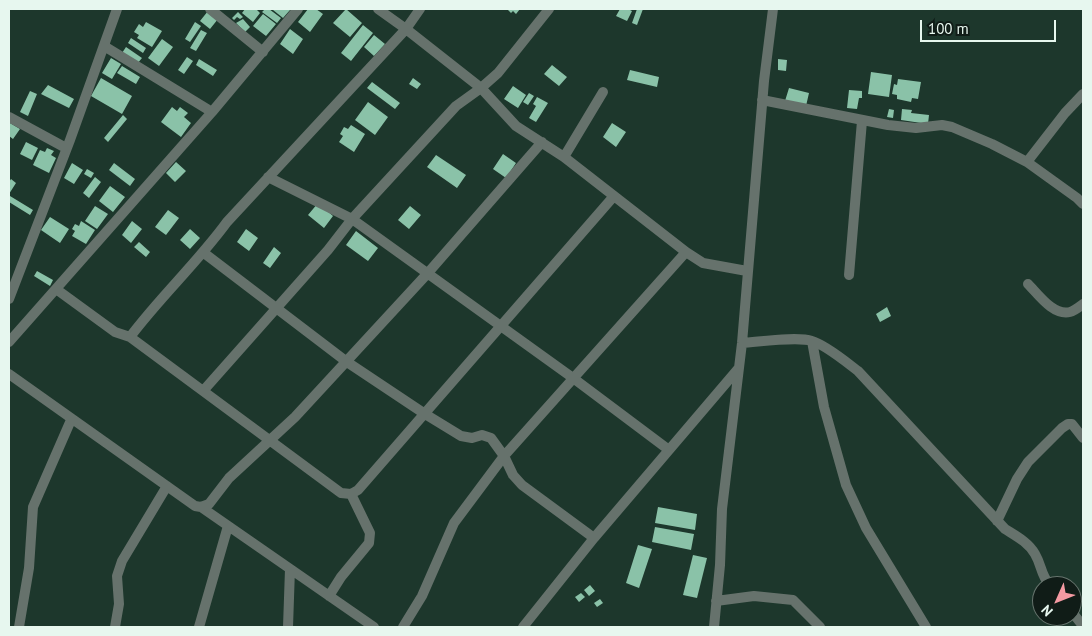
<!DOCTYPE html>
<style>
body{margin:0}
#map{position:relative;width:1092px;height:636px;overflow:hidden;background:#1d372c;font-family:"PT Sans",sans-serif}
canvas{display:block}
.frame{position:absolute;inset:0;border:10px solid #e7f7ef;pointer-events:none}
.north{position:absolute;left:1032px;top:576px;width:50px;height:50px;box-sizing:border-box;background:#101c17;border:1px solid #66746d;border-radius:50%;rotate:226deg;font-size:14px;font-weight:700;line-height:20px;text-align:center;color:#e7f7ef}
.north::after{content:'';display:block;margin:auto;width:18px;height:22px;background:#f49aa2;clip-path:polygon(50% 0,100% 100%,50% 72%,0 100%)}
.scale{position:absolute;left:920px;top:20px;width:136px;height:22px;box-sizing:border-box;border:2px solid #e7f7ef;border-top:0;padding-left:6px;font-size:15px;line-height:18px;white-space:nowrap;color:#e7f7ef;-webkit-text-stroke:4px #101c17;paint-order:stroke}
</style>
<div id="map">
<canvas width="1092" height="636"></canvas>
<div class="frame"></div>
<div class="north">N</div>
<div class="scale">100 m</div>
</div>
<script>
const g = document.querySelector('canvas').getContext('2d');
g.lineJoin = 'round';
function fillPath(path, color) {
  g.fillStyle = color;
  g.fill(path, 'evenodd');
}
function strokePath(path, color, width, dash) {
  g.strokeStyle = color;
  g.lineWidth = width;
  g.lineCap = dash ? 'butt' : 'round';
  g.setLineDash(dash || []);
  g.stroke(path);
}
fillPath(new Path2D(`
 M245 9H256L260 13 253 22 242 13Z
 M265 9H269L281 18 277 23 262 12Z
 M275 9H288L290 10 283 18 273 10Z
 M308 9H316L323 14 310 32 298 22Z
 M346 9 362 23 350 37 333 23Z
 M507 9H520L516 14 513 11 511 13Z
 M620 9H628L632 11 627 21 616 16Z
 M637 9H643L637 25 632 23Z
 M208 11 218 19 210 29 200 21Z
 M238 12 243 17 240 19 237 17 234 20 232 18Z
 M263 14 276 24 266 36 253 26Z
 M243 19 250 27 245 32 236 23Z
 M146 22 162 31 152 47 137 38 139 35 134 32 139 24 143 27Z
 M195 22 201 26 190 42 185 39Z
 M363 25 373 33 351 61 341 53Z
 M290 29 303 39 293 54 280 44Z
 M201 30 207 33 196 51 190 48Z
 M374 35 385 44 374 56 364 47Z
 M131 38 146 48 143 53 128 43Z
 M162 39 173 47 159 66 148 58Z
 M126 47 142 58 137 64 122 53Z
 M187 57 193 61 184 74 178 70Z
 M111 58 121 64 112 79 102 73Z
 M199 59 217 70 213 76 196 65Z
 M778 59 787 60 786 71 778 70Z
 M552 65 567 77 559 86 544 74Z
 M122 66 140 77 136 84 117 73Z
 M630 70 659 77 657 87 627 80Z
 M871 72 892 75 889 97 868 94Z
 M101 78 132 96 122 114 91 96Z
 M413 78 421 84 417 89 409 84Z
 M898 79 921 82 918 99 912 98 911 102 897 99V95L892 94 894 84 897 85Z
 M372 82 400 103 395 109 367 88Z
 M48 85 74 99 69 108 41 94Z
 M513 86 526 95 518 108 504 99Z
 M789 88 809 93 806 106 785 101Z
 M849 90 862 91V98H859L857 109 847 108Z
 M30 91 37 94 28 116 20 112Z
 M529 93 534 96 528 105 523 102Z
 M537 97 548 103 536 122 529 118 536 106 533 104Z
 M368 102 388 117 375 135 355 120Z
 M172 107 177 111 180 107 188 113 184 117 191 123 181 137 161 122Z
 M889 109 894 110 893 118 887 117Z
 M902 109 912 110 911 113 929 115 928 124 901 120Z
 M123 115 127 119 108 142 104 138Z
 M10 123 20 129 13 139 9 136Z
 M612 123 626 132 616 147 603 137Z
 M351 125 365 134 354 152 339 142 343 136 340 134 344 127 348 129Z
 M26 142 38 148 32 160 20 154Z
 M47 148 54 151 51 155 56 158 49 173 33 165 40 150 45 152Z
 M503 154 516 163 506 178 493 169Z
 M436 155 466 175 457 188 427 167Z
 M176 162 186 171 175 182 166 173Z
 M72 163 83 170 74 184 64 178Z
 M114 163 135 179 130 186 109 170Z
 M87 169 94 173 91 178 84 174Z
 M95 177 101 182 89 198 83 193Z
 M11 179 16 183 9 194V182Z
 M110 186 125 197 113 212 99 201Z
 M10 196 33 210 30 215 9 202Z
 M318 203 333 216 324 228 308 215Z
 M95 206 108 214 97 229 85 221Z
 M410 206 421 215 409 229 398 220Z
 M168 210 179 218 166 235 155 227Z
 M50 217 69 229 60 243 41 230Z
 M81 221 95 230 86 244 72 236 75 231 72 229 75 224 79 226Z
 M132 221 142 229 131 243 122 235Z
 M190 229 200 238 190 249 180 240Z
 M246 229 258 238 249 251 237 242Z
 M356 231 378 248 368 261 346 245Z
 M139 242 150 252 146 257 134 247Z
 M274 247 281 253 270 268 263 263Z
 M37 271 53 280 50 286 34 276Z
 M887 307 891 316 880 322 876 314Z
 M658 507 697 514 695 530 655 523Z
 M655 527 694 534 691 550 652 542Z
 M638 545 652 549 639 588 626 583Z
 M693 555 707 558 697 598 683 595Z
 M590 585 595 591 589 596 584 590Z
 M581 593 585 597 579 602 575 597Z
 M600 599 603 603 597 607 594 603Z`), '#8ac2a8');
strokePath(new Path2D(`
 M210 9 263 52
 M378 9 406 29 420 9
 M104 46 212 112
 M762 100 888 125 916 128 942 125 952 127 992 144 1027 162 1077 198 1083 204
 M9 117 66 148
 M564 157 603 92
 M1027 162 1065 113 1083 94
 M268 177 352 219 573 378 669 450
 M204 253 347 362 425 414 461 436 472 438 482 435 491 438 504 456 513 475 522 485 594 538
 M849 275 862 121
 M1028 284C1038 294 1053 316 1070 312 1074 311 1079 307 1083 304
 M56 289 115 332 130 337 341 493 351 494 358 490 614 196
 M9 299 70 140 117 9
 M130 337C160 297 197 263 227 222L406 29 481 88 498 73 549 9
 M812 341 824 407 846 485 866 528 926 627
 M9 342 212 112 298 9
 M742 343C759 342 797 336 812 341 826 345 846 362 858 371L1005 529C1016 536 1028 542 1035 554 1042 566 1040 573 1050 586
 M9 374 195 506 201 507 209 504 229 478 295 417 427 274 542 142
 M203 391 328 250 352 219 456 106 481 88 516 126 564 157 686 252 703 263 747 271
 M201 507 374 627
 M997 521 1017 479 1028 462 1062 428 1068 424H1072L1083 438
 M329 596 341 577 369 543 370 533 351 494
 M716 601 754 596 793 600 820 627
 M1072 612 1083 626
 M19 627 29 568 33 507 71 420
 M115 627 119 604 117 576 122 561 167 486
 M199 627 228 526
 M288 627 290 569
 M403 627 422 596 454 523 504 456 686 252
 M523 627 594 538 738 369
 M714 627 720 565 722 509 742 343 764 81 773 9`), '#66726c', 10);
</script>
